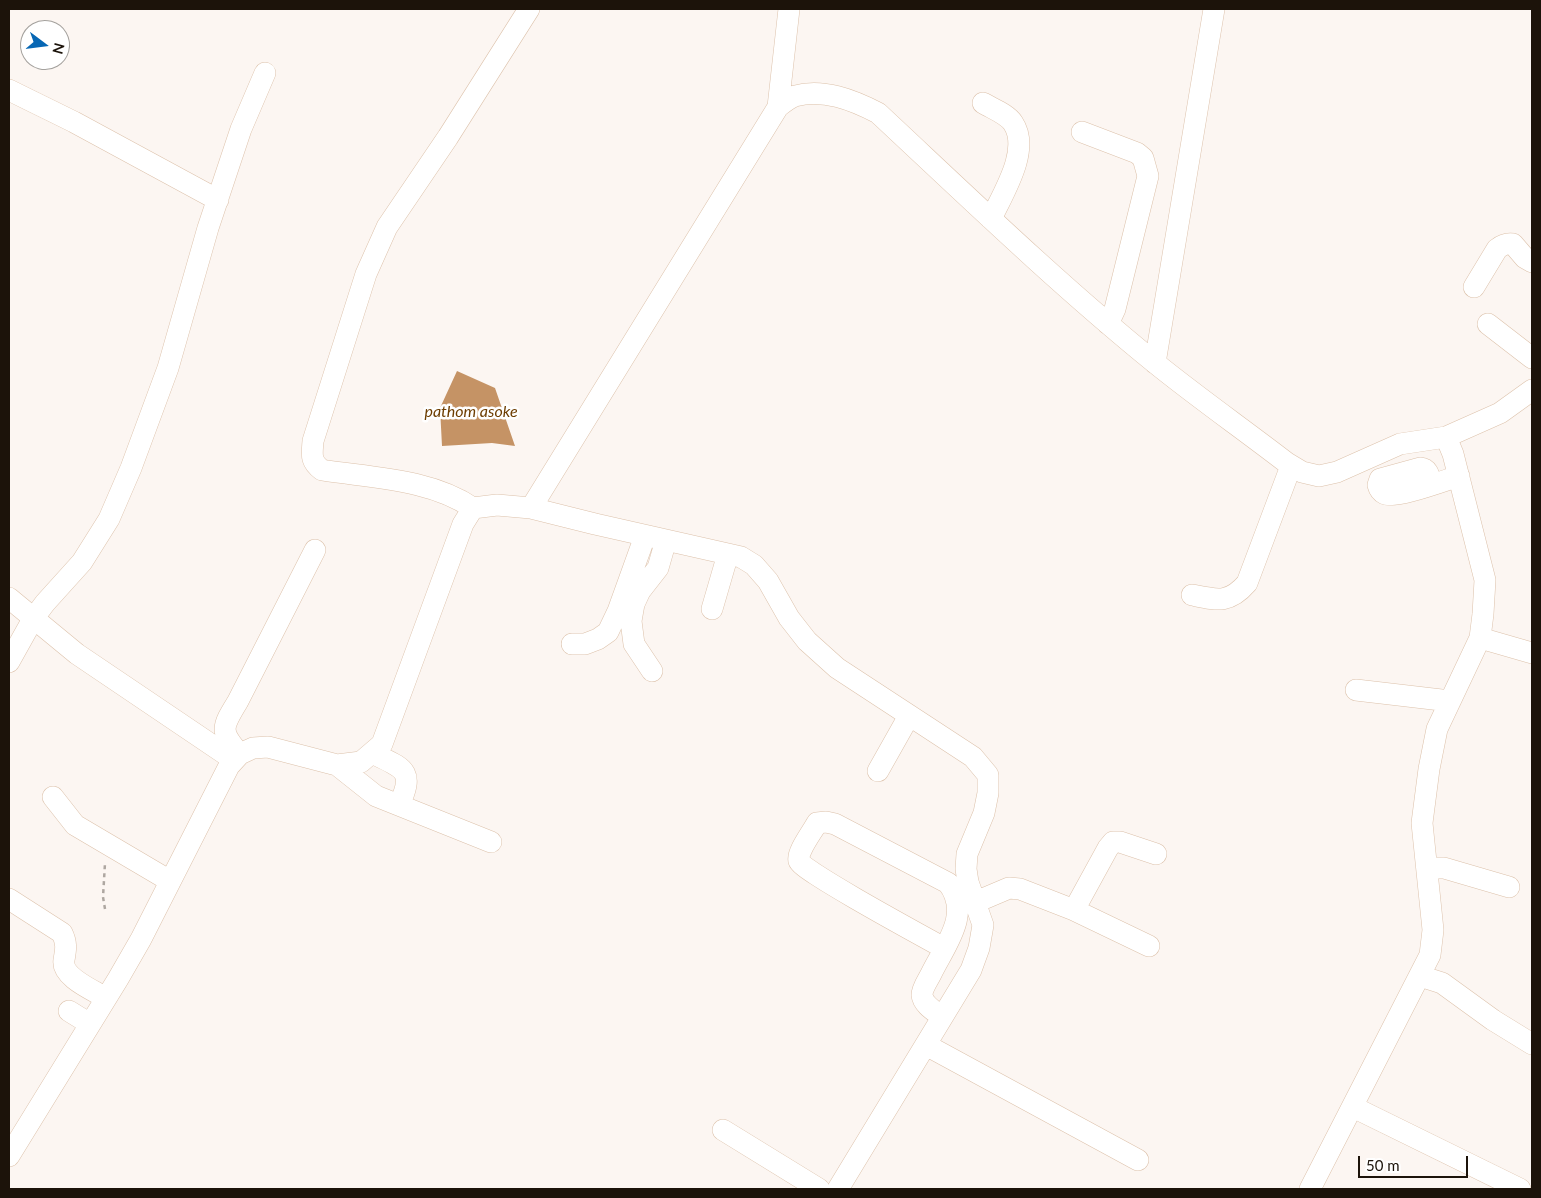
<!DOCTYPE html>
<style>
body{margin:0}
#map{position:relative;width:1541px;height:1198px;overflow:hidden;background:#fcf6f2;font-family:Lato,sans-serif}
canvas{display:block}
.frame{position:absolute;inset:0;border:10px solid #1c130a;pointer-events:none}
.north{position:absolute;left:20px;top:20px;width:50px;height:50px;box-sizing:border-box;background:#fff;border:1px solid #a4a19d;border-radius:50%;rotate:105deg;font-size:14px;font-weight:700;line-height:20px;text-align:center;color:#1c130a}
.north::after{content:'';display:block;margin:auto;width:18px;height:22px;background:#0767b4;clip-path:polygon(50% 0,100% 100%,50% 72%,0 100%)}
.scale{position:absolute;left:1358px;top:1156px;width:110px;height:22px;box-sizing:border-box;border:2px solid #1c130a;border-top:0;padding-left:6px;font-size:15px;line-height:18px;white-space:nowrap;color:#1c130a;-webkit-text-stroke:4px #fff;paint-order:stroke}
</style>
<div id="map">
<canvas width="1541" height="1198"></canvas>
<div class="frame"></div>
<div class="north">N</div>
<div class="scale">50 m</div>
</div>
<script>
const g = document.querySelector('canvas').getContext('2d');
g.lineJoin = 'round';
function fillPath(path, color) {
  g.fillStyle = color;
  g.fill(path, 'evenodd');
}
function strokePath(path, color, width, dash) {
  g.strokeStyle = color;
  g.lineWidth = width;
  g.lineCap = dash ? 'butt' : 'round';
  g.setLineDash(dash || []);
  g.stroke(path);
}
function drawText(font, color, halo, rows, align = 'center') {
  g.font = font + ' Lato,sans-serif';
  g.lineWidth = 5;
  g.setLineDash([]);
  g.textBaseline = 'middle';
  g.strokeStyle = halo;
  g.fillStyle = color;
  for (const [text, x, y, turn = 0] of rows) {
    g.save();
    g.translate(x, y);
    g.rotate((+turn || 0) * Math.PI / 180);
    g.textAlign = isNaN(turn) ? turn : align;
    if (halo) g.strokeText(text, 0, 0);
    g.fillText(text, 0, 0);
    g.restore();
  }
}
fillPath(new Path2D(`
 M457 371 495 388 515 446 492 443 442 446 440 408Z`), '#c59365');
const minor = new Path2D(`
 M9 90 74 122 218 200
 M983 103C993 109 1007 114 1013 123 1031 150 1003 193 991 219
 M778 107 789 9
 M1082 132 1137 153 1143 158 1148 176 1115 309 1108 324
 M1474 287 1497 249C1502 245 1506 243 1513 244L1525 258 1532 262
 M1488 324 1532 358
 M1155 363 1214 9
 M1431 484C1429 476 1429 469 1420 468L1380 479 1378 485C1379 489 1381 492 1385 494 1395 499 1446 480 1459 476
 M473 508C430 479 373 478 322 470 310 461 312 455 313 441L366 274 387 227 448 137 529 9
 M531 508 778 107C783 103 789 98 795 96 823 88 853 100 878 113 968 197 1058 284 1154 362 1197 397 1243 429 1287 463L1302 472 1319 476 1337 472 1400 444 1446 437
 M1192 595C1217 600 1229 604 1247 583L1291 466
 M9 598 77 654 234 760
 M712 609 728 554
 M1480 638 1532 653
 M572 644H585L598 639 608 632 618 611 645 536
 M9 662 33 619 45 603 82 562 109 519 131 468 168 368 208 228 241 129 265 73
 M652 671 634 644 631 621 634 604 640 591 658 568 666 540
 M1356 690 1450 701
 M372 753C402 768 416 769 399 805
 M240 754C219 731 222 727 238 701L315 550
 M337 765 376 796 491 842
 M878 771 909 716
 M53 797 75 825 170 881
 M1427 868H1444L1509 887
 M9 899 62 933C67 943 66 949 64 960 61 977 93 990 106 998
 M976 902 1009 888 1020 889 1074 910 1149 946
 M1074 910 1108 848 1113 842H1120L1156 854
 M1420 976 1442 983 1493 1020 1532 1044
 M69 1011 90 1024
 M942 1017C936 1012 923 1005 922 995 922 988 928 980 931 974 945 945 972 914 948 883L835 824 826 822 817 823C813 831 796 853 799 861 802 871 926 938 944 948
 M926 1045 1138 1160
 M1353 1107 1520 1189
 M723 1130 819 1189
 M9 1156 118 979 141 939 229 766 240 754 253 748 268 747 337 765 361 762 382 744 463 524 473 508 497 505 531 508 595 524 741 557 754 565 768 581 789 618 807 641 837 668 973 757 988 775V793L984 813 967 854 966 869 968 882 983 925 979 948 971 970 838 1189
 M1310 1189 1430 955 1433 930 1422 823 1429 769 1437 729 1480 638 1483 614 1485 580 1453 454 1446 437 1500 413 1532 390`);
strokePath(minor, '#dcc1aa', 22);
strokePath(new Path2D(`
 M105 909 103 897 105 863`), '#aea7a1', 2.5, [4, 4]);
strokePath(minor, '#fff', 21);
drawText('italic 16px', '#6d3d01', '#fff', [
 ["pathom asoke",471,412]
]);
</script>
